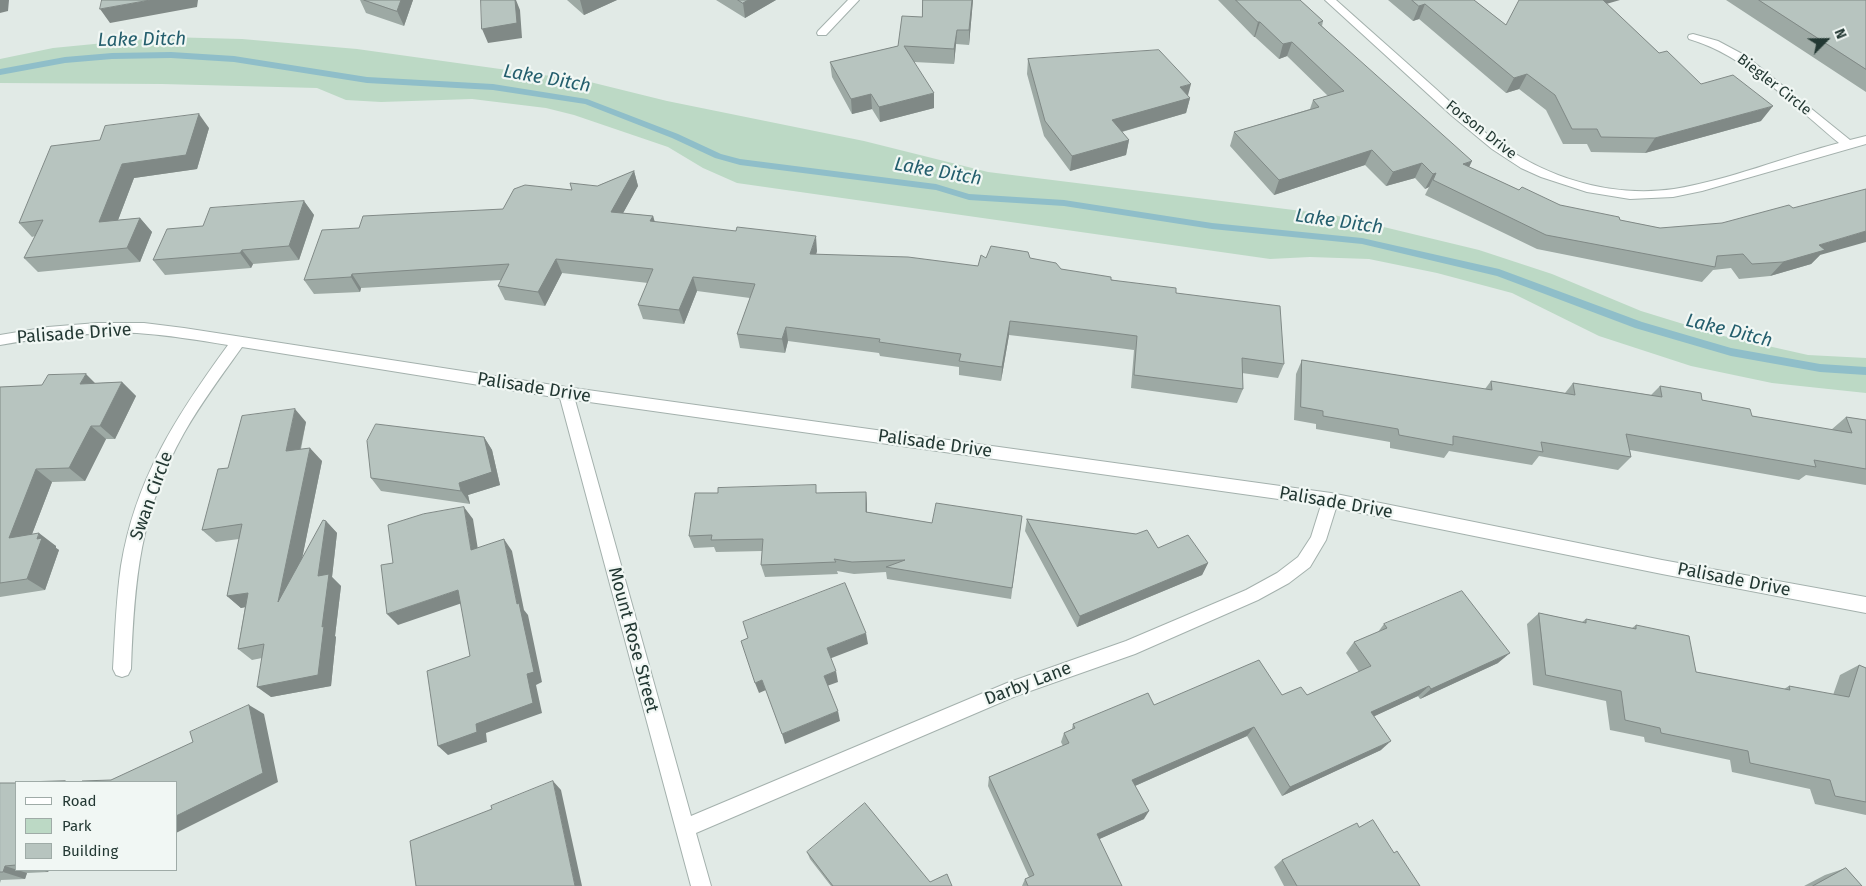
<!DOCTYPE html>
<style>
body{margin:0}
#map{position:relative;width:1866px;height:886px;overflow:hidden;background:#e1eae6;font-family:"Fira Sans",sans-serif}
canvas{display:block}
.legend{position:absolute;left:15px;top:781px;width:162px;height:90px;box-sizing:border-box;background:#f1f7f4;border:1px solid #9faba7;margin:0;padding:6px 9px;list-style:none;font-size:15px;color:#233833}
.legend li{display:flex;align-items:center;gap:10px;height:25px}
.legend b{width:25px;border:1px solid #9faba7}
.north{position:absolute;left:1801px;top:15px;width:50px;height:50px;-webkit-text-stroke:4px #f1f7f4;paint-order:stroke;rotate:67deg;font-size:14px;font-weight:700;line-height:20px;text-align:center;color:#233833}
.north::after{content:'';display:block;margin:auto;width:18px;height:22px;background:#233833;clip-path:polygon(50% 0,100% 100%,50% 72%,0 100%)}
</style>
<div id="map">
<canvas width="1866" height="886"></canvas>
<ul class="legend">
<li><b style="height:6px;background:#fff"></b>Road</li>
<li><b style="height:14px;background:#bcd9c5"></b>Park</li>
<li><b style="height:14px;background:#b7c4bf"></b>Building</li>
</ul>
<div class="north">N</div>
</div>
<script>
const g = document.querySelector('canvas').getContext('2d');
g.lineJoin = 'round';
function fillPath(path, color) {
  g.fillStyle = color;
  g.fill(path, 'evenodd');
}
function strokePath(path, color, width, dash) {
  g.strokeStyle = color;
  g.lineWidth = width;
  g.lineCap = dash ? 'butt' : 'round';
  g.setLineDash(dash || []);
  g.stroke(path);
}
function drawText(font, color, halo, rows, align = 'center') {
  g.font = font + ' "Fira Sans",sans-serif';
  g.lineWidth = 4.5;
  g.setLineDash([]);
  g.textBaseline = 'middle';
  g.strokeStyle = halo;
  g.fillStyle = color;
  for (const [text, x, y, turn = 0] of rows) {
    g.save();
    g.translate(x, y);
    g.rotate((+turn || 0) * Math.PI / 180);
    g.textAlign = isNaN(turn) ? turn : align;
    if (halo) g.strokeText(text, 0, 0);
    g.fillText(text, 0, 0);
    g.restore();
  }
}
fillPath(new Path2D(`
 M166 37 242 39 357 49 586 81 667 101 864 141 988 172 1334 215 1479 250 1552 274 1641 311 1719 335 1808 355 1866 358V393L1772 383 1691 366 1599 336 1512 293 1437 273 1369 259 1310 257 1270 259 737 183 703 168 668 147 574 115 546 108 472 99 381 102 346 100 317 88 162 84 0 83V59L53 48Z`), '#bcd9c5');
fillPath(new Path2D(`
 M171 52 234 56 367 77 493 84 587 99 678 134 721 154 740 159 936 184 969 194 1064 200 1212 223 1362 238 1499 269 1642 322 1731 348 1820 364 1866 367V375L1820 372 1731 356 1635 328 1497 276 1362 244 1212 229 1064 206 969 200 936 190 740 165 715 158 672 138 585 104 493 90 367 83 234 62 171 58 112 59 65 63 0 75V69L65 57 112 53Z`), '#8fbec9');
const minor = new Path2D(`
 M848 0H859L826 35H818L817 33 818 31Z
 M1325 0H1336C1366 27 1397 54 1427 81 1454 105 1481 132 1511 151 1559 182 1618 197 1674 189 1729 180 1785 157 1839 143 1794 106 1745 55 1689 39L1688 37 1689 35 1693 34 1718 41 1746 56 1850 140 1866 136V144L1702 191 1673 197 1630 199 1587 192 1541 177 1521 168 1492 149 1451 115Z
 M97 323H144L184 328 566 387 1331 493 1662 560 1866 597V613L1662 574 1336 508 1326 540 1310 567 1289 583 1258 600 1135 654 1016 696 696 833 711 886H691L560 398 242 347C222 375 201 403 184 433 140 511 134 581 131 669L128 675 122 677 116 675 113 669C115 635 116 600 121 566 135 479 177 415 228 345 198 340 167 335 137 333 91 332 45 337 0 345V335L48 327ZM575 400 1321 505 1311 537 1298 557 1277 573 1246 590 1126 641 1007 683 691 816Z`);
strokePath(minor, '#a4b1ad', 2);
fillPath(minor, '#fff');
fillPath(new Path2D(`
 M360 0H413L404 26 366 13Z
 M567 0H617L584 15Z
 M716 0H776L745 18Z
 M973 0 969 45 956 44 954 64 914 62 934 108 880 122 872 109 852 114 832 77 830 62 898 46 922 17Z
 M1218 0H1300L1323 21 1322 26 1469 167 1519 190 1560 205 1620 220 1660 228 1820 255 1811 264 1770 276 1739 279 1731 268 1713 270 1702 282 1537 249 1425 195 1429 187 1425 189 1415 178 1386 186 1365 165 1274 195 1230 146 1234 132 1310 109 1313 100 1328 96 1287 56 1279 59 1255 37H1254Z
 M1388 0H1474L1506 25 1607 4 1659 53 1701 84 1761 121 1645 153 1591 152 1587 144H1563L1546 110 1519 89 1506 93 1419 19 1413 21Z
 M1726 0H1866V92Z
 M1028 59 1188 96 1190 98 1186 113 1122 132 1129 140 1126 155 1070 171 1044 136 1027 74Z
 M209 128 197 169 134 178 118 220 140 218 152 232 140 262 38 272 24 258 35 236 32 237 19 223Z
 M634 171 638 186 623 213 653 216 655 222 817 251 816 254 978 266 986 258H1030L1061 269 1176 293 1284 364 1278 378 1242 373 1243 389 1237 403 1131 388 1134 350 1103 346 1009 335 1001 381 959 375V367L880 356 879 353 788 341 785 353 740 348 737 334 750 298 697 291 684 324 643 319 638 305 648 283 562 273 545 306 505 300 498 286 501 280 361 288 360 292 314 294 304 280 359 228 503 209 572 190 597 186Z
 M304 201 314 215 299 260 253 264 251 268 165 275 153 260 203 226Z
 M1302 360 1485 389 1491 381 1565 393 1573 383 1651 395 1660 386 1752 416 1831 430 1846 417 1866 420V485L1806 475 1799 480 1630 450 1631 457 1618 470 1539 456 1532 465 1449 451 1444 458 1390 448V442L1316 429V424L1294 420 1296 374Z
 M122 382 136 396 115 439H106L85 481 52 482 32 534 56 546V548L59 550 45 590 0 597V599V387Z
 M306 422 301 449 322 461 302 558 326 521 337 533 332 577 341 586 335 636 336 637 331 686 271 697 262 658 252 660 238 649 245 607 241 608 227 596 239 539 216 542 202 530 228 468Z
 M484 437 492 450 500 485 468 495 470 504 381 491 371 478Z
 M866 492 867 512 932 523 1022 516 1011 599 887 579 886 572 854 574 837 571 838 574 765 577 761 565 762 551 716 552 714 547 694 548 689 536 817 493Z
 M1027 519 1136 534 1158 548 1208 563 1202 575 1077 627 1025 531Z
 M1539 613 1582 622 1586 619 1632 628 1636 625 1696 672 1784 689 1789 686 1833 695 1840 675 1859 665 1866 668V815L1815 804 1810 789 1732 772 1730 760 1645 742 1644 737 1610 730 1606 701 1533 685 1527 624Z
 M1384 624 1498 663 1420 699 1418 696 1374 716 1381 750 1282 796 1247 736 1135 786 1144 819 1099 839 1122 886H1022L1025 879 1029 877 988 786 989 777 1063 746 1061 742 1064 733 1072 729 1073 724 1154 705 1282 695H1307L1359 672 1346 653 1354 642 1378 632Z
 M0 783H16V870H49L48 872 27 873 25 879 1 880 0 883Z
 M1359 827 1394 853 1420 886H1284L1274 867 1282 860Z
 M807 852 930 882 952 886H831L810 859Z
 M1846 868 1862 886H1804L1825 875Z`), '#9da9a4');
fillPath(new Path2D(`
 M0 0H9L8 11 0 13Z
 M150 0H198L197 7 110 23 100 9Z
 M401 0H413L404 26 397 11Z
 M515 0H516L520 10 522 38 488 43 482 29Z
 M580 0H617L584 15Z
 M748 0H776L745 18 743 3Z
 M972 0H973L969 45V30Z
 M1594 0H1620L1589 9Z
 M1425 4 1419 19 1413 21 1419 6Z
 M1258 22H1260L1255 37H1254Z
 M957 30 956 44 954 64V49Z
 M1292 42 1287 56 1279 59 1283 44Z
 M1527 74 1519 89 1506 93 1514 78Z
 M1191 84 1187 99 1190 98 1186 113 1110 135 1112 120 1180 87Z
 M934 93V108L880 122 879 107Z
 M871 94 872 109 852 114 851 99Z
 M1773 106 1761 121 1645 153 1655 138Z
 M199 114 209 128 197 169 134 178 112 236 99 222 122 164Z
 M1129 140 1126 155 1070 171 1072 156Z
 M1372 150 1365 165 1274 195 1279 180Z
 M1472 161 1465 176 1463 164Z
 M1422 163 1415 178 1386 186 1393 172Z
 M634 171 638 186 616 226 611 212Z
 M1436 173 1429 187 1425 189 1433 174Z
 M304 201 314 215 299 260 289 246Z
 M653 216 657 231 650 221Z
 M140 218 152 232 140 262 127 248Z
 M1866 231V242L1820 255 1811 264 1770 276 1783 262 1819 245Z
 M816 236 817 251 812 269 810 254Z
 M242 250 253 264 251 268 240 253Z
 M556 259 562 273 545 306 538 292Z
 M352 274 361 288 360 292 351 277Z
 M693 277 697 291 684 324 679 310Z
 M1010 321 1009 335 1001 381 1002 367Z
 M786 327 788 341 785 353 782 339Z
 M86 374 100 388 80 384Z
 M122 382 136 396 115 439 100 426Z
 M295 409 306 422 297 464 286 451Z
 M91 426 106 439 85 481 69 468Z
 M484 437 492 450 500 485 468 495 470 504 461 491 459 483Z
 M310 448 322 461 291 613 278 602Z
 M36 469 52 482 26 550 9 538Z
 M866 492 867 504V525L866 512Z
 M464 507 473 519 480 562 471 550Z
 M326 521 337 533 332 577 341 586 335 636 336 637 331 686 271 697 257 687 318 576Z
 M39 533 56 546V548L59 550 45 590 27 579Z
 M504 539 512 551 524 610 528 615 542 682 536 685 542 713 486 733 487 742 448 755 438 746 476 724 527 674 517 604Z
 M1208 563 1202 575 1077 627 1080 616Z
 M458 590 468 601 398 625 387 614Z
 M248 593 261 604 241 608 227 596Z
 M866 633 868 644 829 659 827 648Z
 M1510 653 1498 663 1420 699 1431 689Z
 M836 671 838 682 827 686 824 676Z
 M762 680 766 690 759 693 755 683Z
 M1429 686 1418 696 1362 722 1371 712Z
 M249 705 264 714 278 782 176 833V816Z
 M838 711 840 721 785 744 782 734Z
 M1254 727 1247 736 1128 789 1132 780Z
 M1391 741 1381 750 1282 796 1290 787Z
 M553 781 561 790 582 886H575Z
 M1149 811 1144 819 1093 842 1097 834Z
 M5 866 27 873 25 879 3 872Z
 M41 870H49L48 872Z`), '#808986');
const building = new Path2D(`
 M102 0H150L100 9Z
 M364 0H401L397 11Z
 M481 0H515L517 23 482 29Z
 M738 0H748L743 3Z
 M923 0H972L969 30H957L954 49 904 46 934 93 879 107 871 94 851 99 830 62 898 46 902 16 922 17Z
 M1236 0H1300L1323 21 1318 23 1472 161 1463 164 1519 190 1522 187 1560 205 1619 217 1620 220 1660 228 1722 223 1789 205 1793 208 1866 189V231L1819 245 1825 250 1783 262 1752 264 1743 254 1717 256 1715 267 1546 235 1433 180 1436 173 1433 174 1422 163 1393 172 1372 150 1279 180 1234 132 1319 107 1313 100 1344 91 1292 42 1283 44 1260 22H1258Z
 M1412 0H1474L1506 25 1519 0H1603L1659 53 1667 51 1701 84 1733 75 1773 106 1655 138 1601 137 1597 129H1572L1555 95 1527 74 1514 78 1425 4 1419 6Z
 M1759 0H1866V69Z
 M1159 50 1191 84 1180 87 1190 98 1112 120 1129 140 1072 156 1045 121 1028 59Z
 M199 114 186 155 122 164 99 222 140 218 127 248 24 258 43 220 19 223 51 146 100 140 105 126Z
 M634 171 611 212 653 216 650 221 736 231 737 227 816 236 810 254 908 257 978 266 981 255 986 258 991 246 1028 252 1030 258 1056 263 1061 269 1111 277V280L1176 288V293L1280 306 1284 364 1242 358 1243 389 1134 375 1137 336 1106 332 1010 321 1002 367 959 361 961 354 879 342 880 339 786 327 782 339 737 334 755 284 693 277 679 310 638 305 653 269 556 259 538 292 498 286 509 264 352 274 351 277 304 280 322 230 359 228 363 216 503 209 514 189 525 185 572 190 570 183 597 186Z
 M304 201 289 246 242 250 240 253 153 260 167 229 203 226 210 208Z
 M1302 360 1492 390 1491 381 1575 395 1573 383 1662 397 1660 386 1701 393 1702 400 1750 409 1752 416 1852 433 1846 417 1866 420V469L1814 460 1816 467 1626 434 1631 457 1541 442 1543 452 1453 436V445L1399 435 1398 429 1323 416V411L1301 407Z
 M86 374 80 384 122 382 100 426H91L69 468 36 469 9 538 39 533 37 539 42 538 27 579 0 583V387L42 385 48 375Z
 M295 409 286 451 310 448 278 602 323 520 326 521 318 576 329 574 322 627 324 626 318 675 257 687 264 644 238 649 248 593 227 596 242 524 202 530 218 469 228 468 242 416Z
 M376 424 484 437 492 472 459 483 461 491 371 478 367 441Z
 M816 485V493L866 492V512L932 523 936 503 1022 516 1012 588 886 567 905 560 852 562 834 559 836 562 761 565 763 539 711 540 712 535 689 536 695 493H718V488Z
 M464 507 471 550 504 539 517 604 519 603 534 672 527 674 533 703 476 724 477 732 438 746 427 671 470 656 458 590 387 614 381 565 393 563 388 525 423 514Z
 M1027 519 1136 534 1147 530 1158 548 1188 535 1208 563 1080 616Z
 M845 583 866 633 827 648 836 671 824 676 838 711 782 734 762 680 755 683 741 641 748 638 743 622Z
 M1462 591 1510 653 1431 689 1429 686 1371 712 1391 741 1290 787 1254 727 1132 780 1149 811 1097 834 1122 886H1028L1025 879 1034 875 989 777 1069 743 1064 733 1075 728 1073 724 1148 693 1154 705 1259 660 1282 695 1301 687 1307 695 1371 666 1354 642 1387 628 1384 624Z
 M1539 613 1586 623V619L1636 629V625L1689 636 1696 672 1790 690 1789 686 1849 697 1859 665 1866 668V802L1835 796 1830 780 1750 763 1748 751 1661 733 1660 728 1625 720 1621 691 1546 675Z
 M249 705 263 773 176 816V782H82V781L111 780 193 742 190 732Z
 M65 781 64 782H25Z
 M553 781 575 886H416L410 841 492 809 491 806Z
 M0 783H16V865L5 866 3 872H0Z
 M865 803 930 882 947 874 952 886H833L807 852Z
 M1373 820 1394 853 1397 851 1420 886H1297L1282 860 1357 823 1359 827Z
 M1846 868 1862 886H1813Z`);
fillPath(building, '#b7c4bf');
strokePath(building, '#808986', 1);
drawText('15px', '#233833', '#f1f7f4', [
 ["Biegler Circle",1774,85,38],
 ["Forson Drive",1481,130,38]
]);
drawText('18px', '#233833', '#f1f7f4', [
 ["Palisade Drive",74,334,-4],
 ["Palisade Drive",534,388,9],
 ["Palisade Drive",935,444,8],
 ["Swan Circle",152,496,-70],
 ["Palisade Drive",1336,503,10],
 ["Palisade Drive",1734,580,11],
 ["Mount Rose Street",633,640,75],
 ["Darby Lane",1028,684,-21]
]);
drawText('italic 19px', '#245e6d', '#f1f7f4', [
 ["Lake Ditch",142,40,-1],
 ["Lake Ditch",547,79,10],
 ["Lake Ditch",938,172,10],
 ["Lake Ditch",1339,222,8],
 ["Lake Ditch",1729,331,14]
]);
</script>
